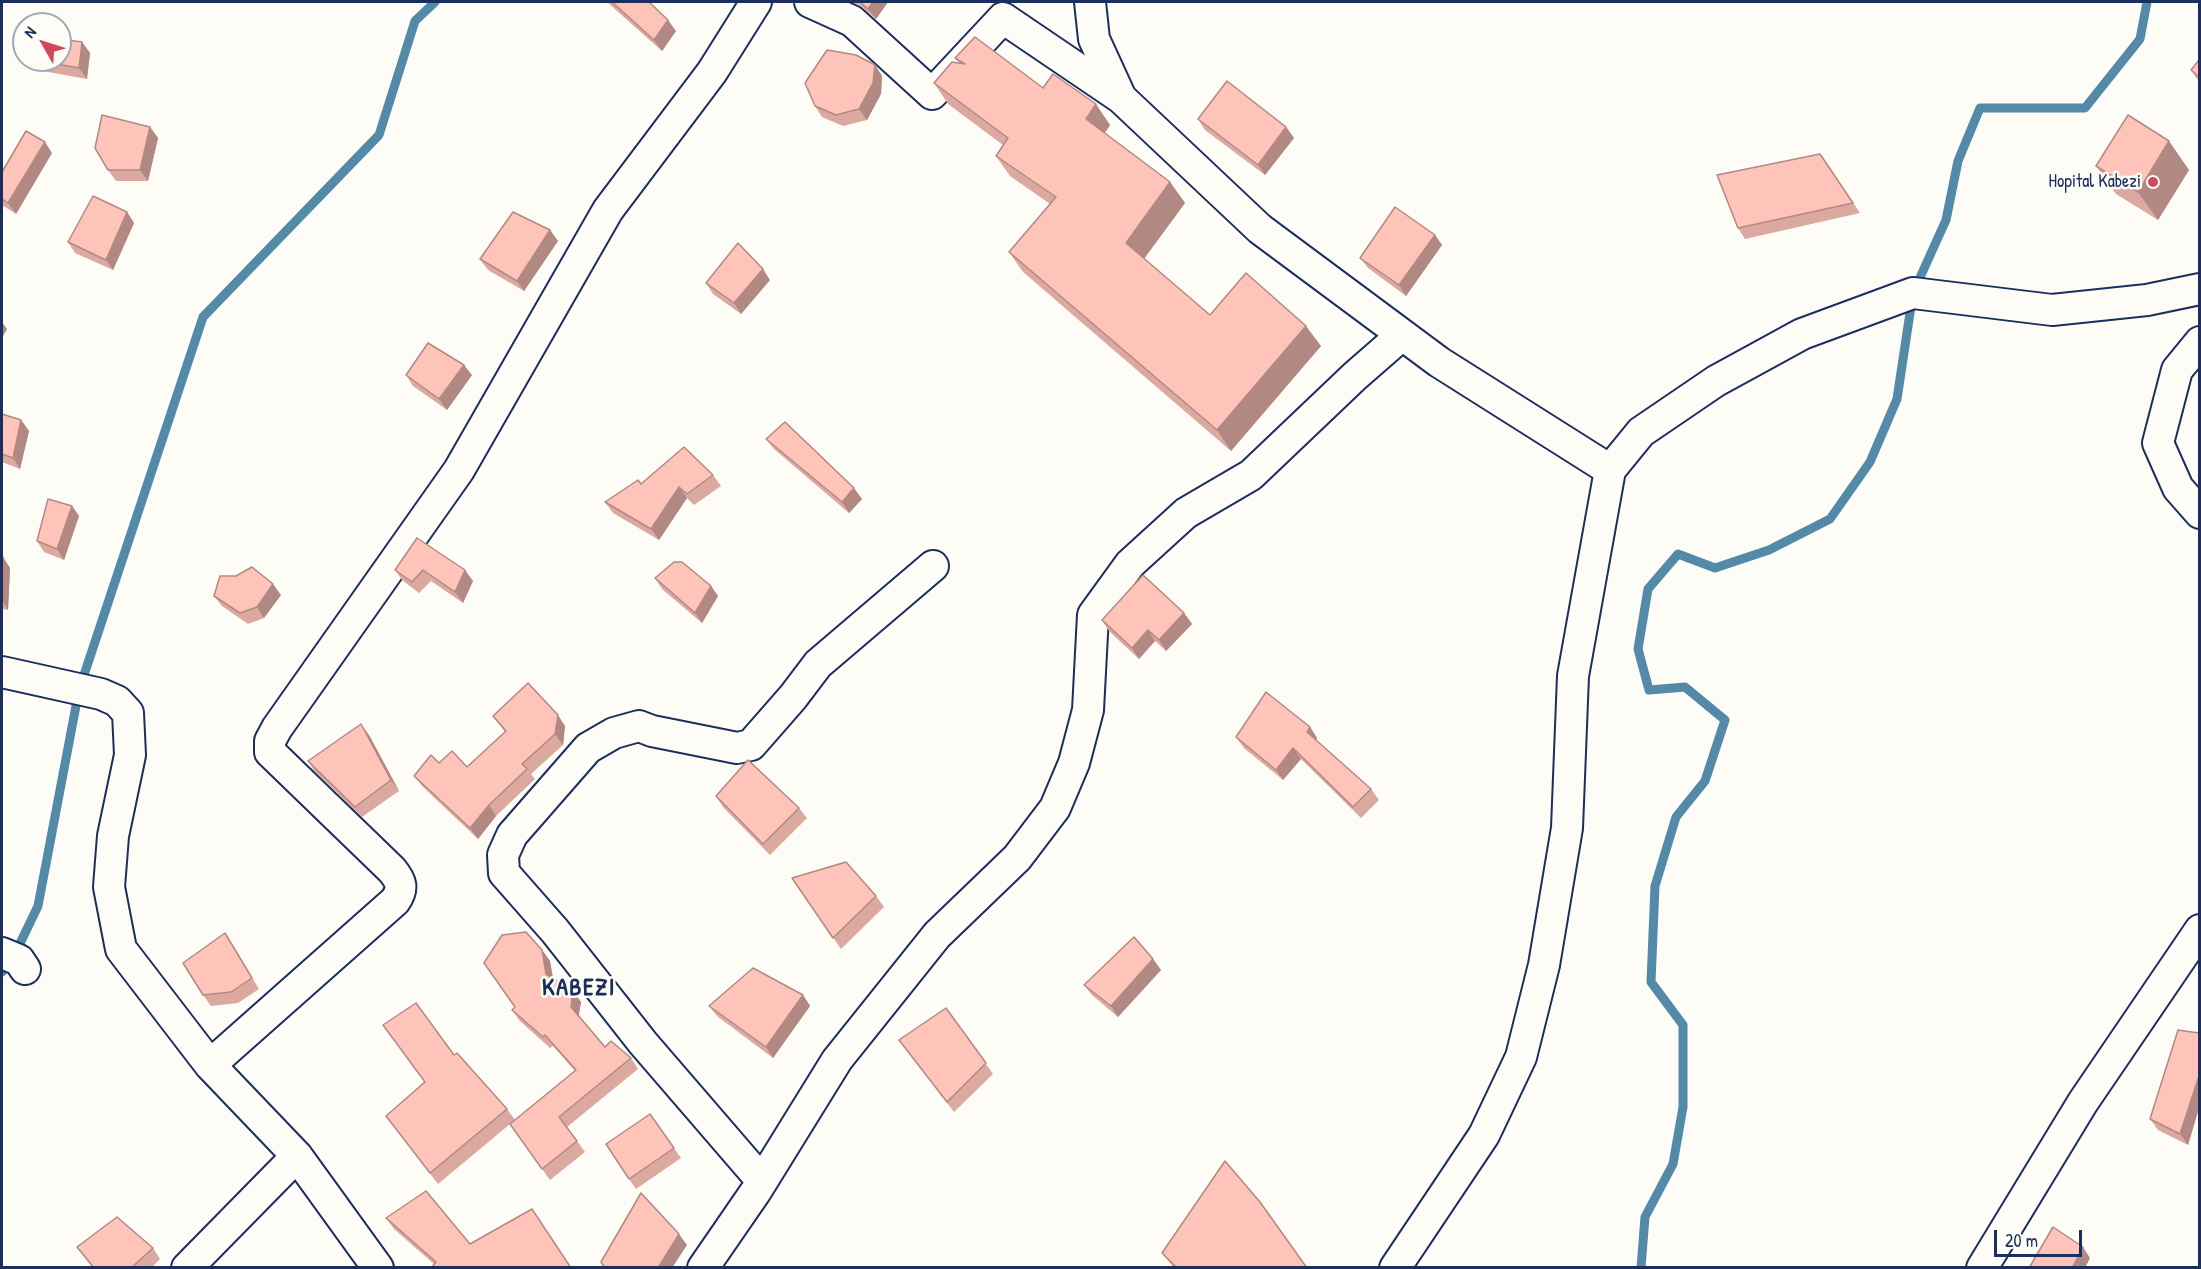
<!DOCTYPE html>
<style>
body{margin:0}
#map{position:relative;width:2201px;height:1269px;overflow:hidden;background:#fdfcf7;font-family:"Patrick Hand",sans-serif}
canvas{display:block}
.frame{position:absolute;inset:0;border:3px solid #1b2f5e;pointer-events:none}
.north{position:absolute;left:12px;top:12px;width:60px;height:60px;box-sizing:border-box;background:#fdfcf7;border:2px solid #a3aaba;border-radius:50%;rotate:309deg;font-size:16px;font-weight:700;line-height:24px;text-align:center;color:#1b2f5e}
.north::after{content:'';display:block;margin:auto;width:21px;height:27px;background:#d1495b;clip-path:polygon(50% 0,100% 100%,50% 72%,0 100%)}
.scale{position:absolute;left:1994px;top:1230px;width:88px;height:27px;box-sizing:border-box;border:3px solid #1b2f5e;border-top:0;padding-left:8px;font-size:18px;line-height:21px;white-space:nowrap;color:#1b2f5e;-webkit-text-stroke:4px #fdfcf7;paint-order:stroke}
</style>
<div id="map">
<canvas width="2201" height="1269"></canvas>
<div class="frame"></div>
<div class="north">N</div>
<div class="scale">20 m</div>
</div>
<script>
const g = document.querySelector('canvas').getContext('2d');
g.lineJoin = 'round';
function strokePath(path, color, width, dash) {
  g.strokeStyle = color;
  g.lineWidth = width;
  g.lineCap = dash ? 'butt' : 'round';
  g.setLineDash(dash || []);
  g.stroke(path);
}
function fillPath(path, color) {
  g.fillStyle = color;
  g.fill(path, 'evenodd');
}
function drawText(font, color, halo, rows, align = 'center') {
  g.font = font + ' "Patrick Hand",sans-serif';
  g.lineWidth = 5;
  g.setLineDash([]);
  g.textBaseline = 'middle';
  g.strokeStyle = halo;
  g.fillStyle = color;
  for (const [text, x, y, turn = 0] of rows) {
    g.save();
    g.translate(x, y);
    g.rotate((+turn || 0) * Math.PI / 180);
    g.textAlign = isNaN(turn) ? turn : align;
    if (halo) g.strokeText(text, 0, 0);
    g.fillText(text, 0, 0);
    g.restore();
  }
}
strokePath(new Path2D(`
 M2 972 13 958 38 906 79 690 203 317 379 135 415 21 435 2
 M1641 1268 1645 1217 1673 1164 1683 1107V1025L1651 982 1655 886 1676 817 1705 781 1725 720 1685 687 1649 690 1638 649 1648 589 1678 554 1715 568 1769 550 1830 519 1870 462 1897 399 1913 293 1946 220 1958 161 1980 108H2085L2140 39 2147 2`), '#538aa7', 9);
const minor = new Path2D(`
 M810 2 852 21 932 94 1003 18 1121 98
 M1090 2 1094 39 1121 98 1260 229 1439 362 1610 470
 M2200 342 2177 370 2158 443 2178 488 2200 513
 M2 672 101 694 117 701 128 713 130 755 113 836 109 887 121 949 210 1065 297 1156 378 1268
 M2 953 19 960 25 969
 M210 1065 395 901C404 888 401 881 392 870L270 752V741L277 728 459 470 608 210 712 72 756 2
 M762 1181 643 1043 555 931 504 873 503 855 512 835 588 748 614 733 639 726 652 731 737 748 751 745 793 697 818 664 933 566
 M187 1268 297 1156
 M703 1268 756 1191 837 1060 937 935 1017 858 1055 808 1074 763 1088 710 1093 615 1130 564 1186 513 1251 475 1355 376 1402 335
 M1395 1268 1484 1135 1521 1057 1544 965 1567 828 1573 676 1610 470 1641 432 1716 381 1802 334 1913 293 2052 310 2147 300 2200 289
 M1982 1268 2083 1102 2200 930`);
strokePath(minor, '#1b2f5e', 34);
strokePath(minor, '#fdfcf7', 30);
fillPath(new Path2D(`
 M607 2H649L676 31 662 51Z
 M851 2H888L876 19 859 5Z
 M82 42 90 53 87 79 37 70 30 60H60Z
 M955 58 1043 88 1110 125 1105 133 1170 182 1185 203 1144 259 1210 315 1321 346 1231 451 1023 272 1009 252 1050 204 1010 176 996 156 1003 145 948 104 934 83 959 63Z
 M2199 60V82L2191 70Z
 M875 65 882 76 881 94 867 120 843 126 822 117 815 106Z
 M1198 119 1286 127 1294 138 1265 175 1205 130Z
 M150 127 158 138 148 181H116L108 170Z
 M52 153 16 214 2 205V172Z
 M1820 154 1860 213 1745 239 1738 228Z
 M2096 166 2189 170 2158 220 2116 194Z
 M127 212 134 223 113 270 75 253 68 242Z
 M550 230 558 241 524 291 488 270 480 259Z
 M1435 235 1442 245 1406 296 1368 268 1360 258Z
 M770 280 741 314 713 294 706 283Z
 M406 375H472L447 410 413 386Z
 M2 414 21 420 29 431 20 469 2 462Z
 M766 439 862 499 849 513 774 449Z
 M713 475 721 486 694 505 687 498 659 540 613 513 605 502 641 484Z
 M72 506 79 516 64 560 44 552 37 541Z
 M417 538 473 581 463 603 431 581 419 593 402 580 395 570Z
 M2 557H3L10 568 8 610 2 609Z
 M655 578 711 586 718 596 702 623 662 589Z
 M281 595 264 618 248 624 222 606 214 596Z
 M1184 613 1192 624 1166 651 1155 641 1139 659 1109 631 1102 620Z
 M493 716 565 726 563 745 531 774 535 779 496 816 478 839 422 786 414 776 439 763 467 767 505 732Z
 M1310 727 1317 738 1316 740 1371 789 1379 800 1361 818 1301 759 1283 780 1244 748 1236 737Z
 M369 735 399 791 362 817 315 772 308 761Z
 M716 796 799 808 807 818 770 855 723 807Z
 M792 878 876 896 884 907 841 949Z
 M232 944 259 989 238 1003 211 1006 203 995Z
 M542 950 550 961 553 978 573 991 581 1002 579 1016 605 1047 631 1058 638 1069 567 1127 585 1152 550 1180 510 1124 438 1184 386 1116 454 1055 507 1109 515 1120 575 1071 553 1046 550 1048 520 1021 512 1010 515 1007Z
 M1153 959 1161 970 1118 1017 1092 995 1084 985Z
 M803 995 810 1006 773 1058 717 1016 709 1006Z
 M946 1008 993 1074 954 1112 899 1040Z
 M2199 1033V1108L2188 1145 2158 1130 2150 1119Z
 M650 1114 681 1158 636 1189 629 1179Z
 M386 1218 470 1244 434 1264 394 1229Z
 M77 1247 153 1248 160 1259 151 1268H93Z
 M1162 1253 1307 1268H1174Z`), '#dba99f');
fillPath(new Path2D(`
 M873 2H888L876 19 868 9Z
 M668 20 676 31 662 51 654 40Z
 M82 42 90 53 87 79 79 68Z
 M875 65 882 76 881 94 867 120 859 109Z
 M1096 104 1110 125 1100 140 1086 119Z
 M150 127 158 138 148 181 140 170Z
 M1286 127 1294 138 1265 175 1258 165Z
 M2169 141 2189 170 2158 220 2138 192Z
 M45 142 52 153 16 214 8 203Z
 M1170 182 1185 203 1140 264 1126 243Z
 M127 212 134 223 113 270 106 260Z
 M550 230 558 241 524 291 517 281Z
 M1435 235 1442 245 1406 296 1399 285Z
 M763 269 770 280 741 314 734 303Z
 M2 322 7 329 2 338Z
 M1306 326 1321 346 1231 451 1217 430Z
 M464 365 472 375 447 410 439 399Z
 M21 420 29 431 20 469 13 458Z
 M679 487 687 498 659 540 651 529Z
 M854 488 862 499 849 513 842 502Z
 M72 506 79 516 64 560 57 549Z
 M3 557 10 568 8 610 2 600Z
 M465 570 473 581 463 603 455 592Z
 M273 584 281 595 264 618 257 607Z
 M711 586 718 596 702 623 695 613Z
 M1184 613 1192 624 1166 651 1159 640Z
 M1148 630 1155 641 1139 659 1132 648Z
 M558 715 565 726 563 745 555 734Z
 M361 724 369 735 399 791 391 780Z
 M1310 727 1317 738 1314 742 1307 732Z
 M1293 748 1301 759 1283 780 1276 770Z
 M489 805 496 816 478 839 470 828Z
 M542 950 550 961 554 985 546 974Z
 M1153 959 1161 970 1118 1017 1111 1006Z
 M573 991 581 1002 578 1018 571 1007Z
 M803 995 810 1006 773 1058 766 1047Z
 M2199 1076V1108L2188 1145 2180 1134Z
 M679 1234 687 1245 672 1268H658Z
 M2083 1247 2090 1258 2085 1268H2072Z`), '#b28982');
const building = new Path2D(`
 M612 2H649L668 20 654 40Z
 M860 2H873L868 9Z
 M975 37 1043 88 1053 74 1096 104 1086 119 1170 182 1126 243 1210 315 1246 273 1306 326 1217 430 1009 252 1056 197 996 156 1008 138 934 83 952 62 965 64 955 58Z
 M60 39 82 42 79 68 35 60H60Z
 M827 50 856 55 875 65 873 83 859 109 836 115 815 106 805 83Z
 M2199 60V77L2191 70Z
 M1227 81 1286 127 1258 165 1198 119Z
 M102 115 150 127 140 170H108L95 148Z
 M2128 115 2169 141 2138 192 2096 166Z
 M26 131 45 142 8 203 2 199V172Z
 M1820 154 1853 203 1738 228 1717 175Z
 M93 196 127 212 106 260 68 242Z
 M1395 207 1435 235 1399 285 1360 258Z
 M513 212 550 230 517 281 480 259Z
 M738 243 763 269 734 303 706 283Z
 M428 343 464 365 439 399 406 375Z
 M2 414 21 420 13 458 2 454Z
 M785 422 854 488 842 502 766 439Z
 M684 447 713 475 687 494 679 487 651 529 605 502 638 480 641 484Z
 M48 499 72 506 57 549 37 541Z
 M417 538 465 570 455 592 423 570 412 582 395 570Z
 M2 557H3L2 583Z
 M674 562H682L711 586 695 613 655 578Z
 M252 567 273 584 257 607 240 613 214 596 220 576H236Z
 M1143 575 1184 613 1159 640 1148 630 1132 648 1102 620Z
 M528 683 558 715 555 734 522 764 527 769 489 805 470 828 414 776 431 755 439 763 452 751 467 767 506 731 493 716Z
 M1266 692 1310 727 1307 732 1371 789 1353 807 1293 748 1276 770 1236 737Z
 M361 724 391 780 355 807 308 761Z
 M748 760 799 808 763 844 716 796Z
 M846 862 876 896 833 938 792 878Z
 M526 932 542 950 546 974 573 991 571 1007 605 1047 611 1041 631 1058 559 1117 577 1141 542 1169 510 1124 576 1070 545 1035 543 1037 512 1010 515 1007 484 963 502 935Z
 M225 933 252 978 231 992 203 995 183 963Z
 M1134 937 1153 959 1111 1006 1084 985Z
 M753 968 803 995 766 1047 709 1006Z
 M416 1003 454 1055 457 1053 507 1109 430 1173 386 1116 425 1082 383 1025Z
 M946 1008 986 1063 947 1102 899 1040Z
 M2178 1030 2199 1033V1076L2180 1134 2150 1119Z
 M650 1114 674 1148 629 1179 606 1144Z
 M1225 1161 1260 1202 1307 1268H1177L1162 1253Z
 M426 1191 470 1244 532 1209 571 1268H431L436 1262 386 1218Z
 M641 1193 679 1234 658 1268H605L601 1262Z
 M117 1217 153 1248 131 1268H94L77 1247Z
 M2053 1227 2083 1247 2072 1268H2029Z`);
fillPath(building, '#ffc4b9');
strokePath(building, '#b28982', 1.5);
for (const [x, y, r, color] of [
 [2153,182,6,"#d1495b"]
]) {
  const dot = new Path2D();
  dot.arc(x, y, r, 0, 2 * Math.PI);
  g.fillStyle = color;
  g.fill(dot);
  strokePath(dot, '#fdfcf7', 2);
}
drawText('18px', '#1b2f5e', '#fdfcf7', [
 ["Hopital Kabezi",2141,182]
], 'right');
g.letterSpacing = '1.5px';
drawText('bold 24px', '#1b2f5e', '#fdfcf7', [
 ["KABEZI",579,989]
]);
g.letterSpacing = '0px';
</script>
